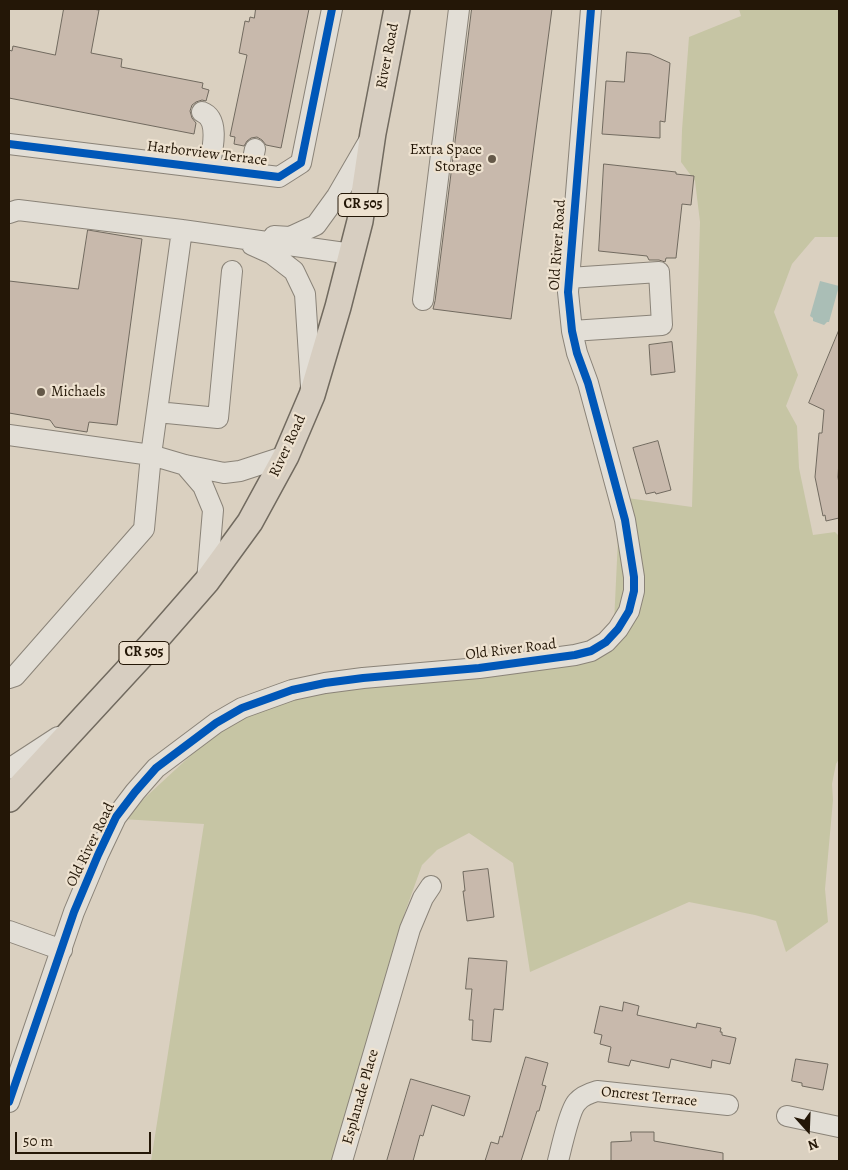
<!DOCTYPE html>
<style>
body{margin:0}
#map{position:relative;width:848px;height:1170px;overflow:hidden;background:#dad0c0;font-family:Alegreya,serif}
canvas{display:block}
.frame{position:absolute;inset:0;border:10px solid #241707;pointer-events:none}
.north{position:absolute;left:783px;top:1105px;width:50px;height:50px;-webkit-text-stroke:4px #eee2d0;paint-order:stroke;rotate:160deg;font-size:14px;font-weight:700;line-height:20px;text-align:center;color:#241707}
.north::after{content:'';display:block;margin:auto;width:18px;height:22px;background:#241707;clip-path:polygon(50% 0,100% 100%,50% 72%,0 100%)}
.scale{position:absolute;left:15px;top:1132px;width:136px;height:22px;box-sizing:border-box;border:2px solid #241707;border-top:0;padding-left:6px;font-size:15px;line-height:18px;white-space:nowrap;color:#241707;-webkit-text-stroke:4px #eee2d0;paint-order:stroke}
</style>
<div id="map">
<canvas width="848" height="1170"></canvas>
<div class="frame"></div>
<div class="north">N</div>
<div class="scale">50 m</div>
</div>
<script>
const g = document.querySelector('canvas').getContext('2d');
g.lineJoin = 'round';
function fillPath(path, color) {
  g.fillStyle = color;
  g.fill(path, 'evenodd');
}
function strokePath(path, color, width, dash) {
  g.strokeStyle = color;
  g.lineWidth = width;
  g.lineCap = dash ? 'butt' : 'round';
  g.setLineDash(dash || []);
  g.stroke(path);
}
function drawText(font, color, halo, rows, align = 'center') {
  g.font = font + ' Alegreya,serif';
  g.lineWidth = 4.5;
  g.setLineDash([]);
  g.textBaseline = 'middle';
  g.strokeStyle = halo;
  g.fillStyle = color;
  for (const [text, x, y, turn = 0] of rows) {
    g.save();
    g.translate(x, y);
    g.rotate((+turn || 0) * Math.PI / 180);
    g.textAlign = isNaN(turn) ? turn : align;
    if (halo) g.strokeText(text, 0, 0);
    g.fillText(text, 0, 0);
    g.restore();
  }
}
fillPath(new Path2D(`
 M739 9H839V237H815L792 264 774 312 798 375 786 406 797 426 799 468 813 535 835 532 839 536V759L836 764 832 784 833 800 825 889 828 922 786 952 776 921 755 915 689 902 530 972 513 863 469 833 437 850 422 865 404 915 415 918 342 1161H151L204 824 122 819 242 708 344 680 613 644 620 497 692 507 700 222 695 181 681 162 682 130 689 37 741 16Z`), '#c6c5a4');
fillPath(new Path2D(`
 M820 281 839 286 829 322H827L824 325 813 321V318L810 316Z`), '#aabeb6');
const building = new Path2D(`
 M64 9H92L99 10 91 53 122 59 121 67 203 83 202 88 209 90 206 101 202 100 196 102 192 105 190 111 192 118 196 123 194 134 9 98V50L12 51 13 46 55 55Z
 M256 9H309L281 148 266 145 262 140 257 137 251 138 247 141 244 146 234 144 235 137 230 136 247 55 239 53 245 21 249 22 250 17 254 18Z
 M472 9H552L511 319 433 309 435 301Z
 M627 52 650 54 670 63 665 122 660 121V138L602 134 606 81 624 82Z
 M604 164 676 172V174L694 176 691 205 682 204 676 258H666L665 262 659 260H649L647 256 599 251Z
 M88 230 142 239 117 425 89 422 87 432 55 427 50 420 9 413V281L78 289Z
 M839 330V460L838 477 839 484V518L826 521 825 515 823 516 815 477 819 433H822L824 410 809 403Z
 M672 342 675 372 651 375 649 345Z
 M658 441 671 490 656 494 655 492 646 494 633 448Z
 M488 869 494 917 467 921 463 891H465L463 872Z
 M469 958 507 961 503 1010 494 1009 491 1042 472 1040 473 1020H469L472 989H466Z
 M624 1002 639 1006 637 1015 696 1028 697 1023 721 1028 720 1032H722V1035L736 1038 730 1064 712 1060 711 1068 671 1059 669 1068 631 1060 629 1066 608 1062 611 1047 600 1044 602 1035 594 1033 600 1006 622 1011Z
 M526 1057 548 1063 542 1085 546 1086 539 1111H537L521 1161H485L491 1142 498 1144 500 1136 502 1137Z
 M796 1059 828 1064 823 1090 802 1086V1083L792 1081Z
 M411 1079 470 1096 464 1116 432 1105 423 1136 420 1135 413 1161H387Z
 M631 1132H654V1141L723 1153V1161H611V1142L631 1141Z`);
fillPath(building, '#c8b9ac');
strokePath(building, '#716a5f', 1);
const minor = new Path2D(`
 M202 112C221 119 212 152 209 168
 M9 144 279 177 301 163 332 9
 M250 173 255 149
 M9 213 18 210 182 230 352 254
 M274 236 290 237 316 225 337 196 370 139
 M252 245 272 254 294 271 305 294 311 387
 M569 278 659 272 662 325 572 331
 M423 300 459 9
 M157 412 218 418 232 271
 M9 435 151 455 185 465 224 473 240 471 286 456
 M185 465 203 486 213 510 207 581
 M9 678 15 676 144 529 151 455 182 230
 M9 769 58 737
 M9 931 62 950
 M9 1102 74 912 98 855 116 817 135 792 156 768 216 723 242 708 292 690 325 683 363 678 479 668 575 655 591 651 606 642 618 629 629 611 634 591V577L625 520 588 383 577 353 572 331 568 292 591 9
 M787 1116 839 1127
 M342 1161 410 929 423 898 431 886
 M558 1161C561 1149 570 1109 577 1102 582 1096 590 1093 597 1091L728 1105`);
const major = new Path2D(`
 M9 799 152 644 207 581 250 522 286 456 312 395 338 307 360 221 373 133 397 9`);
strokePath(minor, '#8a8378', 22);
strokePath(major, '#716a5f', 28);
strokePath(minor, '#e2ded6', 20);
strokePath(major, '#d7cec1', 25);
strokePath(new Path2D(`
 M9 144 279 177 301 163 332 9
 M9 1102 74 912 98 855 116 817 135 792 156 768 216 723 242 708 292 690 325 683 363 678 479 668 575 655 591 651 606 642 618 629 629 611 634 591V577L625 520 588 383 577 353 572 331 568 292 591 9`), '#0057b8', 8);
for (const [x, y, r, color] of [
 [492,159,5,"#645848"],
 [41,392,5,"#645848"]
]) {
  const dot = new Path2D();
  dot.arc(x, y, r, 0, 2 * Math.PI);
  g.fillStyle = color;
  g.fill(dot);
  strokePath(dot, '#eee2d0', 2);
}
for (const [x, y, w] of [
 [363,205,50],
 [144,653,50]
]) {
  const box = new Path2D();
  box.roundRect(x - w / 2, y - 11.5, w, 23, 4);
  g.fillStyle = '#eee2d0';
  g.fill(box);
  strokePath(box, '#241707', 1);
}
drawText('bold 14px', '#241707', null, [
 ["CR 505",363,205],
 ["CR 505",144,653]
]);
drawText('15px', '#241707', '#eee2d0', [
 ["River Road",388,56,-79],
 ["Harborview Terrace",207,154,7],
 ["Old River Road",558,245,-86],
 ["River Road",288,446,-65],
 ["Old River Road",511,650,-7],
 ["Old River Road",91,845,-64],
 ["Esplanade Place",361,1097,-74],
 ["Oncrest Terrace",649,1097,6]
]);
drawText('15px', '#241707', '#eee2d0', [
 ["Extra Space",482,150],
 ["Storage",482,167],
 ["Michaels",51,392,"left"]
], 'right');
</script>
